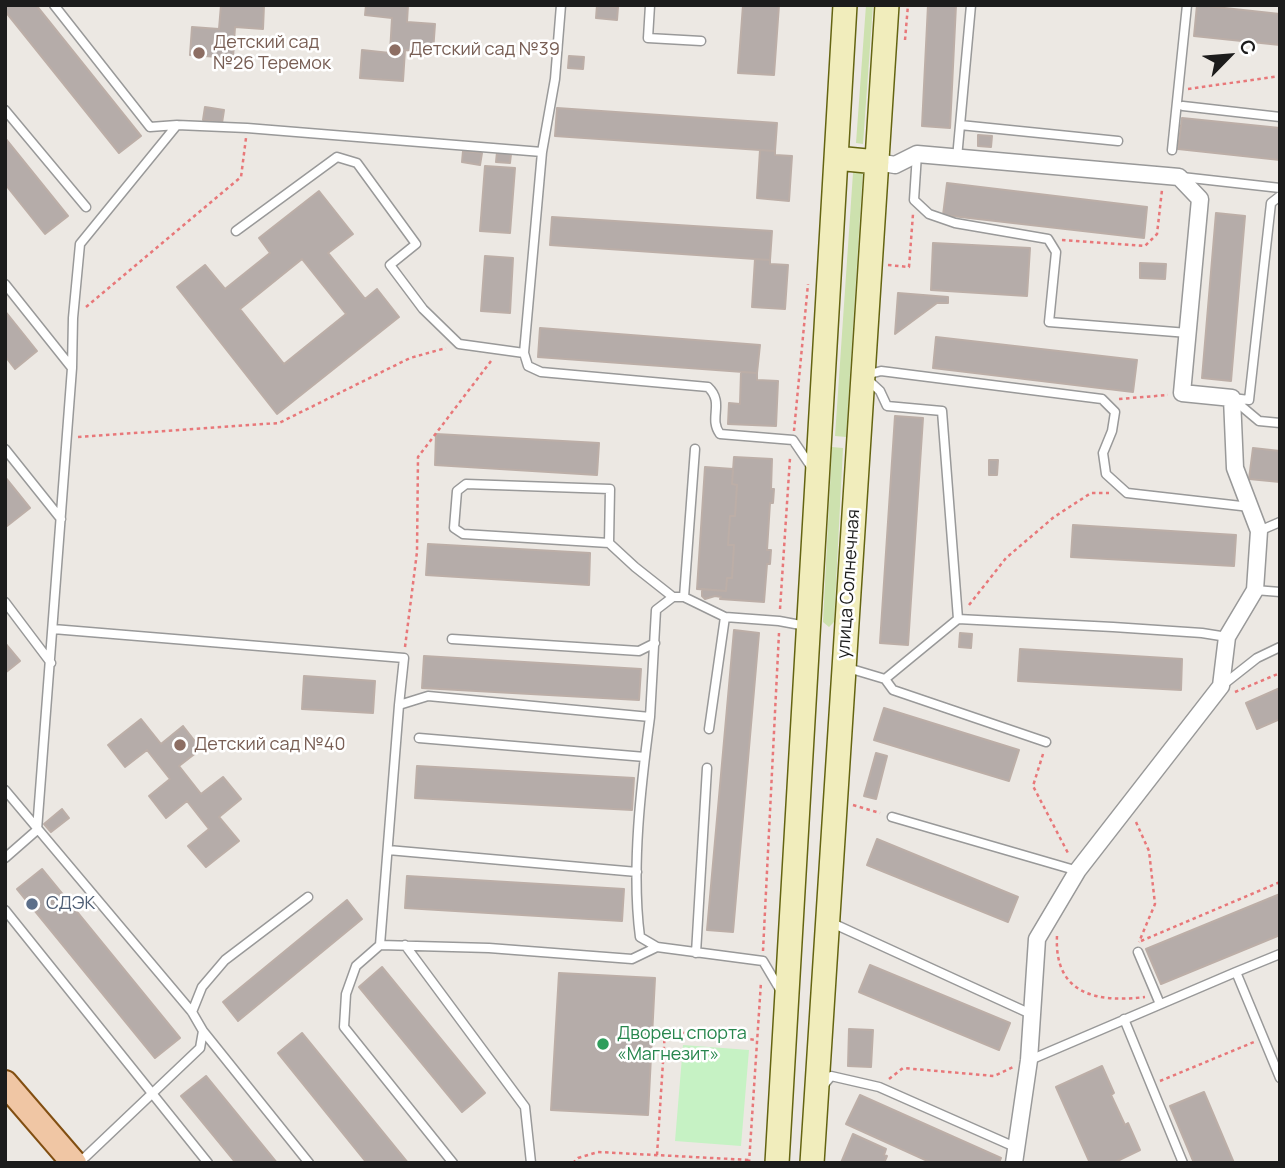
<!DOCTYPE html>
<meta charset="utf-8">
<style>
body{margin:0}
#map{position:relative;width:1285px;height:1168px;overflow:hidden;background:#ece8e3;font-family:Manrope,sans-serif}
canvas{display:block}
.frame{position:absolute;inset:0;border:7px solid #1c1c1c;pointer-events:none}
.north{position:absolute;left:1194px;top:21px;width:70px;height:70px;-webkit-text-stroke:5px #fff;paint-order:stroke;rotate:65deg;font-size:19px;font-weight:700;line-height:28px;text-align:center;color:#1c1c1c}
.north::after{content:'';display:block;margin:auto;width:24px;height:32px;background:#1c1c1c;clip-path:polygon(50% 0,100% 100%,50% 72%,0 100%)}
</style>
<div id="map">
<canvas width="1285" height="1168"></canvas>
<div class="frame"></div>
<div class="north">С</div>
</div>
<script>
const g = document.querySelector('canvas').getContext('2d');
g.lineJoin = 'round';
function fillPath(path, color) {
  g.fillStyle = color;
  g.fill(path, 'evenodd');
}
function strokePath(path, color, width, dash) {
  g.strokeStyle = color;
  g.lineWidth = width;
  g.lineCap = dash ? 'butt' : 'round';
  g.setLineDash(dash || []);
  g.stroke(path);
}
function drawText(font, color, halo, rows, align = 'center') {
  g.font = font + ' Manrope,sans-serif';
  g.lineWidth = 5;
  g.setLineDash([]);
  g.textBaseline = 'middle';
  g.strokeStyle = halo;
  g.fillStyle = color;
  for (const [text, x, y, turn = 0] of rows) {
    g.save();
    g.translate(x, y);
    g.rotate((+turn || 0) * Math.PI / 180);
    g.textAlign = isNaN(turn) ? turn : align;
    if (halo) g.strokeText(text, 0, 0);
    g.fillText(text, 0, 0);
    g.restore();
  }
}
fillPath(new Path2D(`
 M866 5H873L863 144 856 143Z
 M863 169 846 437 835 436 853 173 854 171Z
 M832 447 843 448 834 622 829 627 823 622Z`), '#cde1ae');
fillPath(new Path2D(`
 M683 1045 749 1050 741 1146 675 1141Z`), '#c6f2c4');
const building = new Path2D(`
 M5 5H36L141 136 119 153 5 11Z
 M221 5H264L263 29 235 27 233 58 190 55 192 27 219 29Z
 M366 5H408L407 22 435 24 433 52 405 50 403 81 360 78 362 50 390 53 392 18 365 15Z
 M597 5 618 7 617 20 596 18Z
 M743 5H779L774 75 738 73Z
 M928 5H956L950 128 922 126Z
 M1197 5 1280 14V45L1194 36Z
 M569 56 584 57 583 69 568 68Z
 M205 107 224 110 222 123 203 120Z
 M557 108 777 123 775 151 555 136Z
 M1182 118 1280 128V160L1178 149Z
 M978 135 992 136 991 147 978 146Z
 M5 138 68 216 45 234 5 184Z
 M760 150 775 151V155L792 156 789 201 757 198Z
 M463 151 482 153 480 165 462 162Z
 M497 152 511 154 510 163 496 162Z
 M485 166 515 168 510 233 480 231Z
 M947 183 1147 207 1144 238 943 215Z
 M319 191 353 234 328 253 365 299 377 289 399 317 277 414 177 287 205 265 225 289 270 253 259 238ZM302 259 346 314 284 364 240 309Z
 M1216 213 1245 216 1231 381 1202 378Z
 M552 217 772 231 770 260 550 245Z
 M933 243 1030 248 1027 296 931 290Z
 M485 256 513 258 510 313 481 311Z
 M755 259 770 260V264L788 265 785 309 752 307Z
 M1140 263 1166 264 1165 279 1140 278Z
 M898 293 948 297V303H937L895 334Z
 M5 311 37 351 15 369 5 356Z
 M540 328 760 345 757 373 538 357Z
 M936 337 1137 360 1133 392 933 368Z
 M741 372 757 373V380L778 381 776 426 728 424 729 403 740 404Z
 M895 416 923 418 908 645 880 643Z
 M436 434 599 443 597 475 435 465Z
 M1253 448 1280 451V482L1249 479Z
 M734 457 772 459 771 489H774L773 503H770L767 550H771L770 564H767L764 602 720 599 721 597 715 596 705 599 702 596V589L726 591 727 578H732L734 545H728L730 516H735L737 485 732 484Z
 M989 460H998L997 475H989Z
 M705 467 733 469 732 484 737 485 735 516H730L728 545H734L732 578H727L726 591 697 589Z
 M5 477 30 508 7 526 5 523Z
 M1073 525 1236 535 1234 566 1071 557Z
 M428 544 590 553 589 585 426 575Z
 M734 630 759 633 733 932 707 930Z
 M960 633 972 634 971 648 959 647Z
 M5 643 20 661 5 673Z
 M1020 649 1182 659 1181 690 1018 681Z
 M424 656 641 669 639 700 422 688Z
 M304 676 375 681 373 713 302 709Z
 M1280 688V719L1257 729 1246 703Z
 M884 708 1019 750 1009 781 874 740Z
 M141 719 161 744 183 726 201 749 179 766 201 794 223 777 241 799 219 817 239 841 206 867 188 846 209 829 187 801 166 818 149 796 170 779 147 750 125 767 108 745Z
 M876 753 887 756 876 799 864 796Z
 M417 766 634 778 632 810 415 798Z
 M62 809 69 818 51 832 44 824Z
 M877 839 1018 897 1008 922 867 865Z
 M42 869 180 1038 155 1058 17 889Z
 M407 876 624 889 622 921 405 908Z
 M1280 894V935L1161 984 1146 949Z
 M347 900 362 919 238 1021 223 1002Z
 M870 965 1010 1023 999 1050 859 992Z
 M382 967 485 1093 462 1112 359 987Z
 M559 973 655 978 648 1115 551 1110Z
 M849 1029 873 1030 871 1067 848 1066Z
 M302 1033 408 1163H367L278 1053Z
 M1102 1066 1114 1093 1111 1095 1125 1125 1128 1123 1140 1150 1113 1163H1090L1056 1087Z
 M206 1076 277 1163H236L181 1096Z
 M1204 1092 1234 1163H1194L1170 1106Z
 M860 1095 1001 1158 999 1163H932L846 1124Z
 M853 1134 886 1149 884 1155 887 1156 884 1163H841Z`);
fillPath(building, '#b5aca9');
strokePath(building, '#bcaea7', 2);
const lane = new Path2D(`
 M54 5 150 127 177 125
 M561 5 555 79 542 152 524 353 528 366 541 372 708 387C725 403 708 418 720 434L793 440 812 468
 M650 5 648 38 701 41
 M1183 106 1280 117
 M5 110 86 207
 M960 125 1118 141
 M1172 150 1187 5
 M917 154 914 200 929 214 955 223 1048 239 1056 252 1049 322 1188 333
 M957 158 971 5
 M1182 177 1280 188
 M236 231 337 157 357 163 416 244 390 265 423 309 459 344 524 353
 M5 284 72 368 37 830 5 858
 M72 368 73 318 80 244 177 125 247 128 542 152
 M866 375 881 371 1102 399 1115 412 1112 431 1103 453 1106 474 1127 493 1250 507
 M867 379 880 391 887 406 942 411 958 619
 M1232 398 1249 400 1271 203 1280 196
 M1234 400 1259 421 1280 423
 M5 449 61 519
 M1259 531 1280 522
 M609 543 610 489 466 484 457 491 454 528 463 534 609 543 635 567 673 597
 M1255 590 1280 592
 M684 597 695 449
 M5 602 51 663
 M53 629 404 658 399 705
 M452 639 639 651 655 643
 M848 668 885 679 958 619 1113 627 1202 633 1227 637
 M885 679 893 690 1046 742
 M1224 684 1257 658 1280 647
 M650 717C641 785 631 869 640 937L657 947 763 961 782 993
 M709 729 725 617
 M419 738 645 757
 M5 790 192 1012 203 1031 200 1048 79 1163
 M892 817 1078 871
 M388 850 637 872
 M5 910 208 1163
 M832 923 1033 1015
 M380 945 489 948 632 959 657 947
 M405 945 525 1107 531 1163
 M1138 952 1160 1004
 M696 953 707 768
 M1280 954 1236 972 1280 1078
 M192 1012 202 987 225 960 308 897
 M1124 1019 1183 1163
 M203 1031 309 1163
 M1030 1060 1236 972
 M823 1086 831 1076 879 1087 1015 1147
 M453 1163 344 1027 346 994 356 966 380 945 399 705 428 696 650 717 656 610 673 597H684L725 617 779 621 806 626`);
const street = new Path2D(`
 M877 162 895 165 917 154 1179 177 1200 199 1182 393 1232 398 1235 468 1259 531 1255 590 1227 637 1221 686 1078 870 1037 939 1029 1060 1014 1163`);
const secondary = new Path2D(`
 M836 158 877 162
 M777 1163 845 5
 M812 1163 887 5`);
const primary = new Path2D(`
 M5 1083 74 1163`);
strokePath(lane, '#999', 11);
strokePath(street, '#999', 19);
strokePath(secondary, '#646411', 26);
strokePath(primary, '#824f12', 28);
strokePath(new Path2D(`
 M905 40 908 5
 M1188 89 1280 76
 M1062 240 1145 246 1157 234 1162 190
 M888 265 909 267 913 214
 M86 307 241 177 246 138
 M1119 399 1168 395
 M794 431 808 284
 M78 437 279 423 410 358 446 348
 M969 605 1006 558 1054 517 1091 493H1109
 M780 609 790 458
 M405 647 417 552 418 457 491 361
 M1235 692 1280 673
 M1043 754 1033 786 1069 855
 M853 805 880 813
 M1136 822 1149 851 1155 904 1139 942
 M1057 936C1054 994 1096 1003 1145 997
 M1141 941 1280 882
 M763 951 779 633
 M889 1079 903 1068 994 1076 1013 1067
 M1160 1081 1254 1042
 M657 1155 665 1031 757 1040
 M573 1163 578 1158 598 1152 750 1160
 M749 1163 761 982`), '#e8787a', 2.5, [3.5, 3.5]);
strokePath(lane, '#fff', 8);
strokePath(street, '#fff', 16);
strokePath(secondary, '#f1edbc', 23);
strokePath(primary, '#f0c6a4', 24);
for (const [x, y, r, color] of [
 [395,50,7,"#8d6e63"],
 [199,53,7,"#8d6e63"],
 [180,745,7,"#8d6e63"],
 [32,904,7,"#5c6f8a"],
 [603,1044,7,"#2e9e5b"]
]) {
  const dot = new Path2D();
  dot.arc(x, y, r, 0, 2 * Math.PI);
  g.fillStyle = color;
  g.fill(dot);
  strokePath(dot, '#fff', 2.5);
}
drawText('18px', '#785e54', '#fff', [
 ["Детский сад",213,43],
 ["№26 Теремок",213,64],
 ["Детский сад №39",409,50],
 ["Детский сад №40",194,745]
], 'left');
drawText('18px', '#1c1c1c', '#fff', [
 ["улица Солнечная",849,584,-86]
]);
drawText('18px', '#4e5e75', '#fff', [
 ["СДЭК",46,904]
], 'left');
drawText('18px', '#27864d', '#fff', [
 ["Дворец спорта",617,1034],
 ["«Магнезит»",617,1055]
], 'left');
</script>
